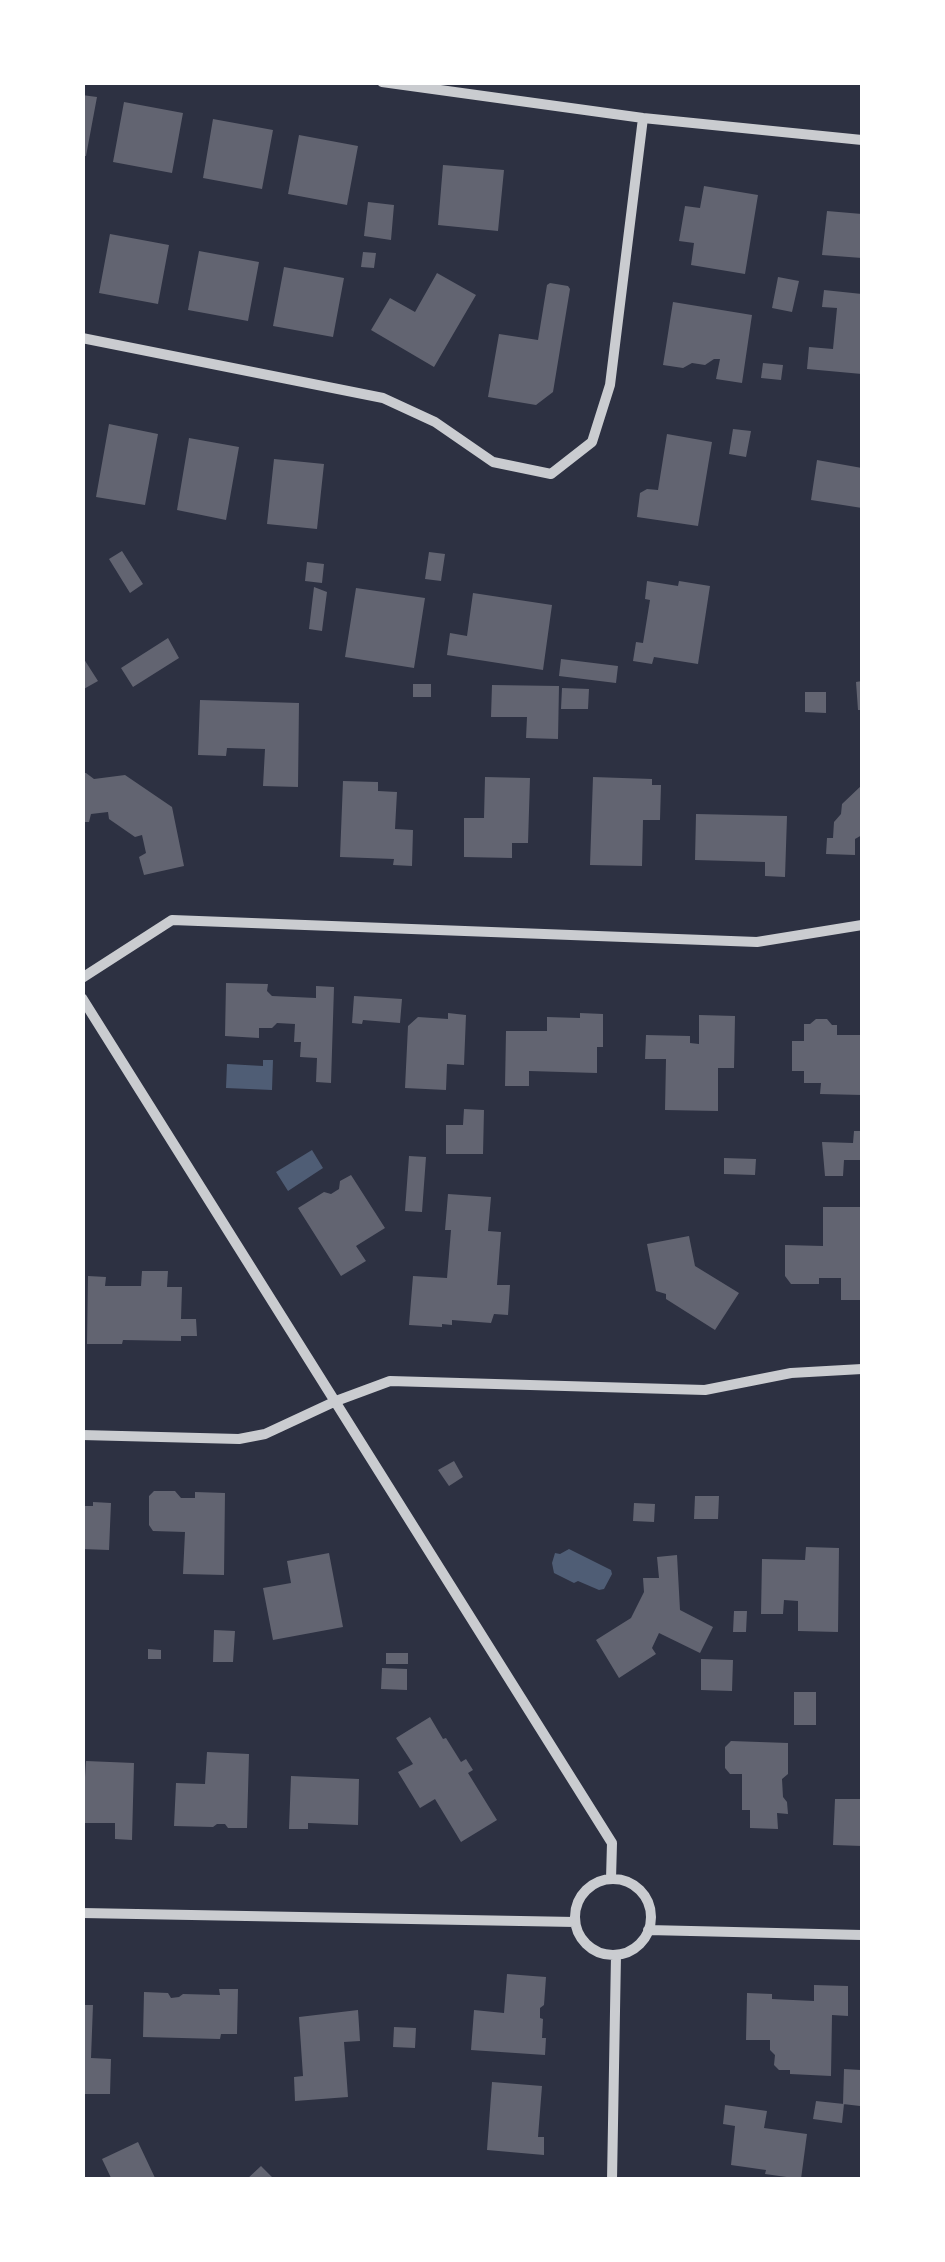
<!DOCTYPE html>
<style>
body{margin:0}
#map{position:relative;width:945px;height:2262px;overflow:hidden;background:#2d3142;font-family:Jost,sans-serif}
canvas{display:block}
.frame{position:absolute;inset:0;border:85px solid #fff;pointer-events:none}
</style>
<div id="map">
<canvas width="945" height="2262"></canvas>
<div class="frame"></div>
</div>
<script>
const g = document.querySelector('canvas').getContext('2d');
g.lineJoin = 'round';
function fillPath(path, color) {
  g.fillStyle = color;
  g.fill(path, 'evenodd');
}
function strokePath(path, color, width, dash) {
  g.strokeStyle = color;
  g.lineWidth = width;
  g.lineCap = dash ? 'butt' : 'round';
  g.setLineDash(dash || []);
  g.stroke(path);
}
fillPath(new Path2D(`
 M263 1060H273L272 1090 226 1088 227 1064 263 1066Z
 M312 1150 323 1168 288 1191 276 1172Z
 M569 1549 611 1570 612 1574 604 1589 599 1590 578 1581 574 1583 554 1573 552 1563 555 1553 560 1554Z`), '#4f5d75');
fillPath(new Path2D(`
 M82 95 97 97 86 156H82Z
 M124 102 183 113 172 173 113 162Z
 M213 119 273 130 262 189 203 178Z
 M299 135 358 146 347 205 288 194Z
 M443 165 504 170 498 231 438 225Z
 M704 186 758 195 745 274 691 265 694 243 679 241 685 206 700 208Z
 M368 202 394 205 391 240 364 236Z
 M827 211 862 214V258L822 255Z
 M110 234 169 245 158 304 99 293Z
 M199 251 259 262 248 321 188 310Z
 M363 252 376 253 374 268 361 267Z
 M284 267 344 278 333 337 273 326Z
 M437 273 476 295 434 367 371 330 390 298 415 312Z
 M778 277 799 281 792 312 772 308Z
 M550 283 568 286 570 289 553 392 536 405 488 397 499 334 538 340 547 285Z
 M824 290 862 294V374L807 369 809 347 833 349 837 308 822 307Z
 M673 302 752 315 742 383 716 379 720 359H714L705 365 692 363 683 368 663 365Z
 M763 363 783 365 781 380 761 378Z
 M109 424 158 434 145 505 96 497Z
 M733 429 751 431 746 457 729 454Z
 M667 434 712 442 698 526 637 517 640 493 647 489 658 490Z
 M189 438 239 447 226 520 177 510Z
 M274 459 324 464 317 529 267 524Z
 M817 460 862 468V508L811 500Z
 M122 551 143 584 130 593 109 559Z
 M429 552 445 554 441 581 425 579Z
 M307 562 324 564 322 583 305 581Z
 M647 581 678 586 679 581 710 586 698 664 654 657 652 664 633 661 636 642 643 643 650 600 645 599Z
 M314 587 327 592 322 631 309 629Z
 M356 588 425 598 414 668 345 657Z
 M473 593 552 605 543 670 447 655 450 633 467 636Z
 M168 638 179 658 133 687 121 668Z
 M82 656 98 681 82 690Z
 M561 659 618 666 616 683 559 676Z
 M862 681V710H858L856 682Z
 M413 684H431V697H413Z
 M492 685 559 686 558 739 526 738 527 717H491Z
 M562 688 589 689 588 709H561Z
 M805 692H826V713L805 712Z
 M200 700 299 703 298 787 263 786 265 749 227 748 226 756 198 755Z
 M82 773H86L94 779 125 775 172 807 184 866 144 875 139 857 146 853 142 835 135 837 109 819 108 812 91 814 89 822H82Z
 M485 777 530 778 528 843H512V858L464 857V818H484Z
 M593 777 652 779V785H661L660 820H643L642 866 590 865Z
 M343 781 378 782V791L397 792 395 829 413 830 412 866 393 865 394 859 340 857Z
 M862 785V835L855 839V855L826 854 827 838H833L834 822 841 814 842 804Z
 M696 814 787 816 785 877 765 876V862L695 860Z
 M226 983 268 984 267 991 272 996 316 998V986L334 987 331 1083 316 1082 317 1058 300 1057 301 1042H294L295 1024 277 1023 272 1028H259V1038L225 1036Z
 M354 996 402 999 400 1023 363 1020 362 1024 352 1023Z
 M448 1013 466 1015 464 1065 447 1064 446 1090 405 1088 408 1026 418 1017 448 1019Z
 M580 1013 603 1014V1047H597V1073L529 1071V1086H505L506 1031H547V1017L580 1018Z
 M699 1015 735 1016 734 1068H718V1111L665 1110 666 1059H645L646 1035 690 1036V1043L699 1044Z
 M816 1019H827L832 1025H837V1035H862V1095L820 1094 821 1083H804V1071H792V1041H804V1024H810Z
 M464 1109 484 1110 483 1154H446V1125H463Z
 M854 1131H862V1160H844L843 1176H825L822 1142 853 1143Z
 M409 1156 426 1157 422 1212 405 1211Z
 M724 1158 756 1159 755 1175 724 1174Z
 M351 1175 385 1228 356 1246 366 1261 341 1276 298 1208 324 1192 331 1194 339 1189 340 1181Z
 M448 1194 491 1197 488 1231 501 1232 497 1285H510L508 1315 494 1314 491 1323 452 1320V1325L442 1324V1327L409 1325 413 1276 447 1278 451 1230H445Z
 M823 1207H862V1300H841V1278H819V1284H791L785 1276V1245L823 1246Z
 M689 1236 695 1266 739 1293 715 1330 666 1299V1294L656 1291 647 1244Z
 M142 1271H168L167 1287H182L181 1319H196L197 1336H181V1341L123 1340 122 1344H87L88 1276 106 1277 105 1286H141Z
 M454 1461 463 1477 449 1486 438 1470Z
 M154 1491H175L181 1498H195V1492L225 1493 224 1575 183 1574 185 1532 153 1531 149 1525V1496Z
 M695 1496H719L718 1519H694Z
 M93 1502 111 1503 109 1550 82 1549V1506H93Z
 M634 1503 655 1504 654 1522 633 1521Z
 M806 1547 839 1548 838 1632 798 1631V1601L784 1600 783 1614H761L762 1559 805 1560Z
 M329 1553 343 1627 273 1640 263 1588 291 1583 287 1561Z
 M677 1555 680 1610 713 1627 700 1653 659 1633 652 1648 656 1654 619 1678 596 1640 631 1618 644 1592 643 1578H659L657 1557Z
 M734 1611H747L746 1632H733Z
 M214 1630 235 1631 233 1662H213Z
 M148 1649 161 1650V1659H148Z
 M386 1653H408V1664H386Z
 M701 1659 733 1660 732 1691 701 1690Z
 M382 1668 407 1669V1690L381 1689Z
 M794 1692H816V1725H794Z
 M430 1717 443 1739 446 1738 461 1762 466 1759 473 1770 468 1773 497 1820 461 1842 435 1799 420 1808 398 1772 413 1764 396 1738Z
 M731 1741 788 1743V1774L782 1779 783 1797 787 1802 788 1814 777 1813 778 1829 750 1828V1810H742V1774H730L725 1768V1747Z
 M207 1752 249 1754 247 1828H228L225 1824H217L213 1827 174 1826 176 1783 205 1784Z
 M86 1761 134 1763 132 1840 115 1839V1823H82V1777H85Z
 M291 1776 359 1779 358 1825 308 1823V1829H289Z
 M835 1799H862V1846L833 1845Z
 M507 1974 546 1977 544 2005 540 2008V2018L543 2019 542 2038H546L545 2055 471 2050 474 2010 504 2013Z
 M814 1985 848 1986V2016L832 2015 831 2076 790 2074V2070H779L774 2065 775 2055 770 2050V2040H746L747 1993 772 1994V1999L814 2001Z
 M219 1989H238L237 2034H221L220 2039 143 2037 144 1992 168 1993 171 1998 179 1997 183 1994 220 1995Z
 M82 2005H93L91 2058 111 2059 110 2094H82Z
 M358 2010 360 2041 344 2042 348 2097 295 2101 294 2077 303 2076 299 2017Z
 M394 2027 416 2028 415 2048 393 2047Z
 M844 2069 861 2070 860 2106 843 2104Z
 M492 2082 542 2086 538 2137H544V2155L487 2150Z
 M816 2101 844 2104 842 2123 813 2119Z
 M725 2105 767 2111 764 2128 807 2134 801 2179 765 2174 766 2170 731 2165 735 2126 723 2124Z
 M138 2142 156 2180H112L102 2159Z
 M261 2166 272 2177 270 2180H246Z`), '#626471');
strokePath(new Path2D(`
 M382 82 643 118 862 140
 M82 338 383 398 435 422 493 462 551 474 592 442 610 385 643 118
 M82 978 172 920 757 942 862 925
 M82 998 612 1843 611 1879
 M82 1435 239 1439 265 1434 336 1401 390 1381 705 1390 791 1373 862 1369
 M575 1917a38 38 0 1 1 76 0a38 38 0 1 1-76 0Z
 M82 1913 575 1922
 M648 1930 862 1935
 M612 2180 616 1955`), '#caccd0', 10);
</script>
